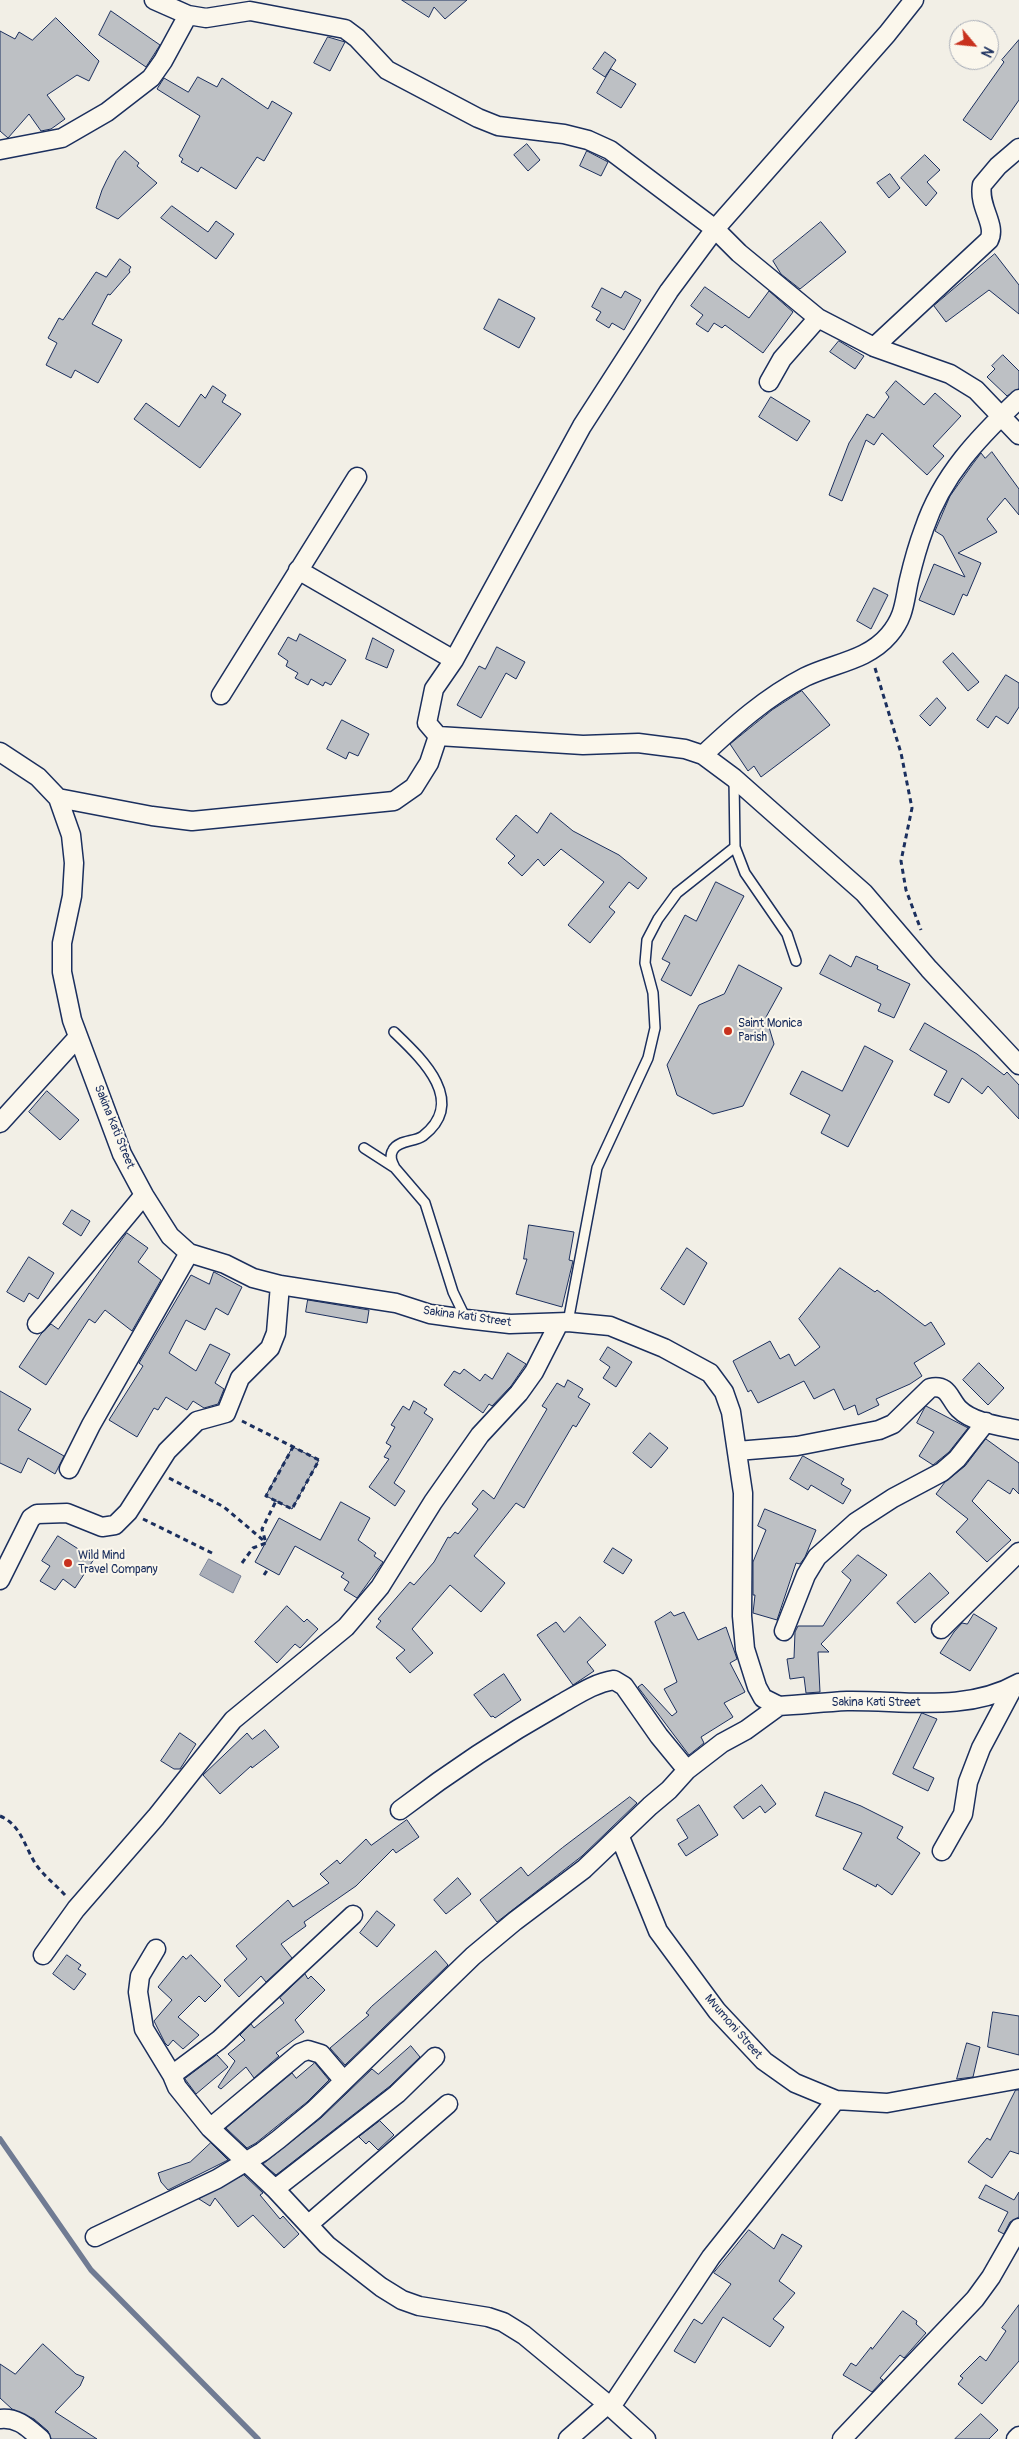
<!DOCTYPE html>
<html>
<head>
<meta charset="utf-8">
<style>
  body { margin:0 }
  #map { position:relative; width:1019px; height:2439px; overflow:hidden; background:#f2efe6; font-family:Pangolin,sans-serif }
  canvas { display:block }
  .north { position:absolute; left:949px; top:20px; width:50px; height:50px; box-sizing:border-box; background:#fbf7ec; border:1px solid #a1a7b3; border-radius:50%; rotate:118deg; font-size:14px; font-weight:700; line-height:20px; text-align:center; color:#1b2f5e }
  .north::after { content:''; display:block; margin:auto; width:18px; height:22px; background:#c8321e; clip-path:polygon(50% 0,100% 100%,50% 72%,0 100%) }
</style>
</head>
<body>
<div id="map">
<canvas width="1019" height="2439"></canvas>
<div class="north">N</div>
</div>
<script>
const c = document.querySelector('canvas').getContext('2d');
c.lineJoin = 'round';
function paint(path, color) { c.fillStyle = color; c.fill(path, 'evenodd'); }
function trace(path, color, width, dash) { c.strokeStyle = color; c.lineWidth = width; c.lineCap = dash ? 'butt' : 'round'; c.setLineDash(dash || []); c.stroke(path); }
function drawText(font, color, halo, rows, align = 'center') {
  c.font = font + ' Pangolin,sans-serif'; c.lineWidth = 4; c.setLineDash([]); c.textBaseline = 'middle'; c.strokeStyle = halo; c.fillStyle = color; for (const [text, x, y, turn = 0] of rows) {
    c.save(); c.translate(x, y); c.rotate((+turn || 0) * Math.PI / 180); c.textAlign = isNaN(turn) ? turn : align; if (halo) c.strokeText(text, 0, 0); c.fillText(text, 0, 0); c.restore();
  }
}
const water = new Path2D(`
  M209 1559 241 1576 233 1593 200 1575Z`);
const stream = new Path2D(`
  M0 2139 91 2270 258 2439`);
const building = new Path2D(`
  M402 0H467L445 19 434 7 429 17Z
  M111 11 160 45 146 67 99 35Z
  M56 18 99 61 89 81 77 75 47 95 65 119 51 129 41 131 29 114 8 138 0 131V31L15 39 19 32 32 40Z
  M328 37 345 42 330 71 314 63Z
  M1019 40V100L991 140 963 120 1004 62 1002 60Z
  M605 52 616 60 605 77 593 69Z
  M611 69 636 84 621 108 597 93Z
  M198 77 217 87 222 78 268 109 272 101 292 113 264 161 257 157 236 189 201 167 198 172 181 162 183 159 179 156 200 116 157 89 164 78 188 92Z
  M527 144 540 160 528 171 514 155Z
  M125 151 139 163 137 166 157 183 118 219 96 208 102 190 116 161Z
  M587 151 608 162 601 176 580 166Z
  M925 155 940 170 927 182 937 193 926 206 901 178Z
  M890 174 900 188 889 198 877 183Z
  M172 206 208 232 216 221 234 234 216 259 161 218Z
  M821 222 846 252 800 289 781 274 773 261Z
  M995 254 1019 285V314L989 290 946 322 934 306Z
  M120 259 131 267 129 270 130 272 110 295 108 294 92 324 122 340 98 383 75 370 71 378 46 365 57 343 48 338 59 318 63 320 96 272 106 277Z
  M705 287 749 318 769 291 793 312 763 353 725 325 722 328 714 323 708 332 696 324 703 315 691 306Z
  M602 288 621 298 625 291 641 300 624 330 612 323 609 328 596 320 601 312 592 307Z
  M499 299 535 318 519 348 484 329Z
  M839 341 864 356 855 369 830 352Z
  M1003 355 1019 371V389L1007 396 987 377 995 369 992 366Z
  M896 381 924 405 935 393 961 416 933 446 944 456 927 475 882 433 874 445 866 440 842 501 829 495 849 443 867 414 874 418 889 397 886 393Z
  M213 386 226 395 222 402 241 414 200 468 134 419 146 403 179 427 201 394 205 398Z
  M771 397 810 421 797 441 759 417Z
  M992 452 1019 489V515L1005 498 987 519 997 532 958 553 981 563 967 596 963 594 954 615 919 600 934 564 965 577 943 536 935 531 950 496 972 465 981 453 985 458Z
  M874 588 888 595 871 629 857 621Z
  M300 634 346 660 331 685 325 682 323 686 311 679 308 685 295 678 298 673 286 666 288 661 278 654 288 637 296 641Z
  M373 638 394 650 387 668 366 659Z
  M497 647 525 662 516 679 506 673 481 718 457 705 479 666 485 669Z
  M953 653 979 682 968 691 943 662Z
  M1006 675 1019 683V707L1008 724 996 716 988 728 977 720Z
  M802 691 830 725 761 777 754 766 748 771 730 744 772 710Z
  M937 698 946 708 930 726 920 716Z
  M342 720 369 734 358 756 349 752 346 759 327 749Z
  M551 813 573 831 619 855 647 878 638 889 629 882 609 907 615 912 590 943 568 925 604 882 561 849 544 866 538 859 522 876 508 863 515 856 496 839 516 815 537 833Z
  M716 882 744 896 691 996 661 980 670 963 662 959 685 915 696 921Z
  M830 955 851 967 856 956 878 966 877 969 910 984 894 1018 878 1011 881 1004 820 974Z
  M739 965 782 988 766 1017 774 1044 743 1106 713 1114 677 1095 667 1065 699 1005 724 994Z
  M925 1023 977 1054 1004 1075 1007 1072 1019 1085V1119L988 1086 982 1094 962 1078 949 1103 934 1095 947 1071 910 1050Z
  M865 1046 893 1061 848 1147 821 1133 830 1115 790 1094 802 1071 842 1091Z
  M47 1091 79 1120 60 1140 29 1112Z
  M72 1210 90 1221 81 1236 63 1224Z
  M529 1225 574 1232 569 1260 573 1261 562 1307 516 1294 527 1259H524Z
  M127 1233 148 1248 138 1262 161 1280 132 1331 105 1310 95 1323 89 1319 46 1385 19 1367 41 1334 51 1324 58 1329Z
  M687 1248 707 1263 684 1305 661 1289Z
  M29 1257 54 1273 38 1299 29 1293 24 1302 7 1292Z
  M840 1268 875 1292 877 1290 925 1326 931 1322 945 1344 914 1363 922 1376 910 1384 876 1399 879 1405 858 1415 855 1405 844 1410 834 1389 814 1399 804 1381 758 1403 751 1390 748 1392 733 1361 770 1341 780 1359 789 1354 795 1366 820 1347 799 1319Z
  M214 1272 242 1287 228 1315 216 1308 205 1330 186 1320 169 1353 196 1371 210 1344 230 1354 215 1383 224 1389 218 1404 204 1408 193 1401 187 1410 166 1397 158 1410 154 1408 137 1437 109 1420 143 1366 139 1363 191 1275 209 1284Z
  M308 1300 369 1310 367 1323 306 1312Z
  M608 1347 632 1362 616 1387 603 1378 610 1367 600 1360Z
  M508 1353 526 1364 511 1386 492 1406 489 1404 483 1413 444 1385 454 1371 460 1374 464 1369 480 1381 485 1374 492 1379Z
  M979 1363 1004 1388 988 1405 963 1380Z
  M568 1380 583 1389 578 1397 590 1404 576 1427 573 1425 524 1508 516 1503 474 1556 505 1583 481 1612 450 1585 412 1629 433 1653 410 1673 396 1658 405 1650 376 1627 381 1621 378 1619 410 1582 414 1585 434 1562 448 1537 450 1538 455 1532 458 1534 478 1509 472 1504 483 1490 494 1499 547 1409 542 1406 557 1383 564 1387Z
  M0 1391 31 1409 18 1430 64 1456 55 1474 28 1458 21 1473 0 1463Z
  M414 1401 427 1409 424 1413 433 1419 394 1483 405 1491 395 1506 369 1487 389 1459 384 1457 391 1446 386 1443 395 1427 391 1425 403 1406 409 1410Z
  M926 1406 968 1428 949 1452 933 1465 919 1456 934 1432 917 1423Z
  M650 1433 668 1448 651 1468 633 1453Z
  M986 1439 1019 1463V1494L1013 1488 1010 1494 988 1480 972 1501 1011 1540 987 1562 956 1532 968 1519 936 1494 945 1482 965 1466Z
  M293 1447 319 1460 292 1509 266 1496Z
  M803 1456 844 1479 841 1484 851 1490 843 1504 811 1485 808 1490 790 1479Z
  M341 1502 370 1518 358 1540 376 1553 374 1556 383 1562 357 1598 344 1590 349 1582 341 1577 344 1573 295 1546 279 1575 255 1562 279 1518 320 1540Z
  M765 1509 816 1530 805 1557 800 1564 796 1563 777 1620 753 1613 755 1595H753V1562L766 1530 758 1526Z
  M58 1536 94 1559 75 1588 63 1579 55 1590 40 1581 50 1566 42 1561Z
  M613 1548 632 1560 623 1574 604 1562Z
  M858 1555 887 1575 821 1644 829 1652H818L820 1692 806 1693 804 1677 790 1679 787 1659 794 1658 795 1632 798 1626H823L851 1580 842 1572Z
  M930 1573 949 1593 915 1623 897 1603Z
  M287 1606 304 1622 307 1619 318 1629 300 1648 295 1644 277 1663 255 1642Z
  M671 1612 674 1616 684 1612 698 1640 726 1627 737 1659 730 1663 745 1692 724 1703 733 1717 701 1737 704 1743 689 1755 638 1687 642 1684 672 1716 677 1712 664 1689 677 1682 655 1622Z
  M974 1614 997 1628 970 1671 940 1653 954 1632 962 1623 967 1624Z
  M580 1617 606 1645 587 1662 594 1671 573 1685 537 1635 556 1622 564 1632Z
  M504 1674 521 1700 495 1718 493 1716 491 1717 474 1695Z
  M922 1713 937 1719 913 1768 934 1778 928 1791 893 1774Z
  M265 1730 279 1747 252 1768 251 1766 220 1794 203 1775 247 1733 252 1739Z
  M180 1733 196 1744 180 1769H174L161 1761Z
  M762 1785 776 1804 765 1813 760 1806 743 1819 734 1807Z
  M825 1792 861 1806 903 1827 897 1838 920 1853 892 1895 877 1884 876 1887 843 1869 862 1833 816 1816Z
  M630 1797 637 1803 582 1856 497 1922 480 1900 521 1867 528 1876 562 1848Z
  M699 1805 718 1835 686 1856 678 1844 688 1838 677 1820Z
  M407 1820 419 1837 396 1853 393 1849 356 1886 304 1922 306 1926 281 1944 292 1958 266 1982 261 1976 239 1997 224 1980 247 1959 236 1946 288 1900 293 1907 329 1883 320 1874 337 1860 340 1864 366 1839 371 1845Z
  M458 1878 471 1894 446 1914 434 1900Z
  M377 1911 395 1925 377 1947 360 1933Z
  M436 1951 448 1965 345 2065 330 2048 369 2015 366 2013 371 2007Z
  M67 1955 81 1965 78 1969 86 1974 74 1990 53 1974Z
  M191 1955 221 1986 205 2002 199 1996 178 2017 199 2035 183 2049 173 2040 168 2046 165 2043 154 2021 172 2000 158 1987 183 1956 186 1959Z
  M305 1974 308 1979 311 1976 325 1990 295 2020 304 2032 276 2053 279 2056 254 2078 246 2067 221 2089 218 2087 235 2061 228 2054 245 2040 240 2035 251 2024 254 2028 284 2003 280 1998Z
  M993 2012 1019 2016V2055L988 2047Z
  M967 2043 980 2047 973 2077 957 2079Z
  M411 2046 420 2057 390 2086 276 2175 263 2164 321 2118 372 2069 378 2074Z
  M217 2055 228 2067 196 2094 185 2079Z
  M315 2063 329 2080 307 2102 256 2143 247 2148 226 2128 292 2073 296 2078Z
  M1016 2090H1019V2154L1010 2151 992 2178 968 2162 987 2138 990 2140Z
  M380 2121 394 2135 378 2150 369 2141 366 2144 359 2137Z
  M211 2143 228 2160 168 2190 161 2182 158 2173 190 2162Z
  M244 2175 263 2193 260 2195 280 2219 283 2216 299 2234 284 2248 253 2215 238 2227 215 2198 210 2206 199 2199Z
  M986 2185 1014 2200 1019 2192V2217L1010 2222 1004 2234 998 2231 1008 2212 979 2198Z
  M749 2230 774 2249 782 2234 802 2246 779 2281 795 2293 773 2319 784 2327 770 2347 723 2317 695 2363 674 2351 694 2319 702 2324 731 2284 714 2273Z
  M1019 2305V2361L982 2404 958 2384 963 2378 960 2376 980 2356 986 2361 1006 2331 1002 2328Z
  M903 2311 917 2321 916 2324 926 2333 904 2358 900 2355 880 2378 883 2380 872 2392 843 2375 851 2363 856 2366 871 2347 872 2349Z
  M43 2344 76 2374 84 2377 80 2386 55 2412 97 2439H51L48 2431 34 2419 12 2409 0 2398V2364L15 2374Z
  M981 2414 998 2430 989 2439H955Z`);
const path = new Path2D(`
  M875 668 901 753 912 808 901 861 906 890 921 930
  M242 1421 319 1460 292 1509 276 1501 262 1529 266 1543
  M169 1478 224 1507 263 1540
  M276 1501 266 1496 293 1447
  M143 1519 212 1553
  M242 1563 253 1548 266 1543
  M264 1575 268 1569
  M0 1816C22 1825 25 1849 37 1866 46 1878 56 1885 65 1895`);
const lane = new Path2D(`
  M734 778 735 847 745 873 787 934 796 961
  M394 1032C421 1058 468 1101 423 1136 415 1142 398 1140 393 1150 389 1156 392 1162 395 1168
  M364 1148 395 1168 425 1203 453 1292 466 1319
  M568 1322 597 1168 648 1058 655 1028 653 993 645 963 647 940 658 919 677 893 735 847`);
const street = new Path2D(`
  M154 0 188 15 206 18 250 11 345 29 357 38 387 70 478 118 498 126 564 134 588 140 610 150 715 229 739 253 818 318 874 347 950 374 976 390 1019 435
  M914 0 887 34 715 229 669 291 582 426 454 660 434 689 427 723 438 736 583 745 638 743 685 749 703 755 734 778 864 893 929 969 1019 1065
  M0 150 62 138 107 112 151 78 163 61 188 15
  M874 347 989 240C997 225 978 207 982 185L998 166 1019 148
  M769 382 782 359 818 318
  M298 570 454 660
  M221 695 357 477
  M0 752 38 777 58 798 71 835 74 863 72 896 62 943V972L72 1020 122 1154 144 1195 170 1236 189 1253 225 1264 253 1278 280 1285 396 1303 430 1314 466 1319 510 1324 568 1322 610 1326 664 1348 710 1373 724 1392 731 1412 743 1493 742 1616 745 1649 757 1687 763 1698 779 1706C801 1705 824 1702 847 1701 904 1700 966 1713 1019 1683
  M703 755C734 726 766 697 805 677 833 663 867 661 889 635 905 616 904 602 909 580 913 563 918 545 924 529 942 475 979 437 1019 399
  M58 798 152 816 192 821 394 801 414 787 429 763 438 736
  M0 1123 78 1037
  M37 1324 144 1195
  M737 1451 797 1446 879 1430 893 1424 930 1388C949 1384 949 1399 959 1409 973 1423 1001 1426 1019 1430
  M69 1469 91 1425 189 1253
  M0 1580 31 1518 37 1514 67 1513 102 1527 115 1525 128 1512 167 1451 197 1421 226 1413 240 1378 270 1348 276 1333 280 1285
  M941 1629 1019 1552
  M784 1631 806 1575 817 1557 856 1522 893 1498 942 1472 957 1459 986 1422
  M400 1810C451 1771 504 1736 559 1705 577 1695 594 1683 614 1680L624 1686 659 1736 687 1770
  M620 1837 658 1931 717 2011 764 2061 795 2083 836 2100 887 2103 1019 2079
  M942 1851 963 1814 968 1782 981 1748 1014 1686
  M156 1949 140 1976 138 1992 144 2029 172 2075 177 2087 210 2128 275 2189 327 2245 381 2287 402 2300 419 2306 488 2317 503 2322 524 2335 611 2407 646 2439
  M43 1955 76 1909 156 1817 233 1720 346 1627 380 1587 433 1502 480 1435 519 1393 534 1372 559 1323
  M172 2075 219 2040 353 1915
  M210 2128 300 2053 308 2050 321 2054 344 2081
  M275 2189 397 2094 435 2057
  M309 2224 448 2104
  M95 2237 217 2179 262 2152 279 2139 314 2110 473 1956 515 1921 584 1869 650 1806 669 1790 687 1770 722 1743 746 1730 779 1706
  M611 2407 711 2257 836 2100
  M0 2419C18 2417 28 2428 41 2439
  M568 2439 608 2404
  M842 2439 975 2299 991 2277 1019 2228
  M1016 2439 1019 2436`);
const markers = [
  [728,1031,5,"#c8321e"],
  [68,1563,5,"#c8321e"]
];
const poiNames = [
  ["Saint Monica",738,1024],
  ["Parish",738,1038],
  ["Wild Mind",78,1556],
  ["Travel Company",78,1570]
];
const streetNames = [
  ["Sakina Kati Street",114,1127,68],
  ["Sakina Kati Street",467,1317,8],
  ["Sakina Kati Street",876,1703],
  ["Mvumoni Street",733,2027,49]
];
paint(water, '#a9adb7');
trace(water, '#707b93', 1);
trace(stream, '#707b93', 5.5);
paint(building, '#bdc0c4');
trace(building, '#1b2f5e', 1);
trace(lane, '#1b2f5e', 12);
trace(street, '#1b2f5e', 21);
trace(path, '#1b2f5e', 3, [5, 4]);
trace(lane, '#fbf7ec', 9);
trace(street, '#fbf7ec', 18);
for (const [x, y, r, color] of markers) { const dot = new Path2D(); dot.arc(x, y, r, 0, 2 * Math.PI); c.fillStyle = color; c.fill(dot); trace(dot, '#fbf7ec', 2); }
drawText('12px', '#1b2f5e', '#fbf7ec', poiNames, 'left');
drawText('12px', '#1b2f5e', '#fbf7ec', streetNames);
</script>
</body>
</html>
